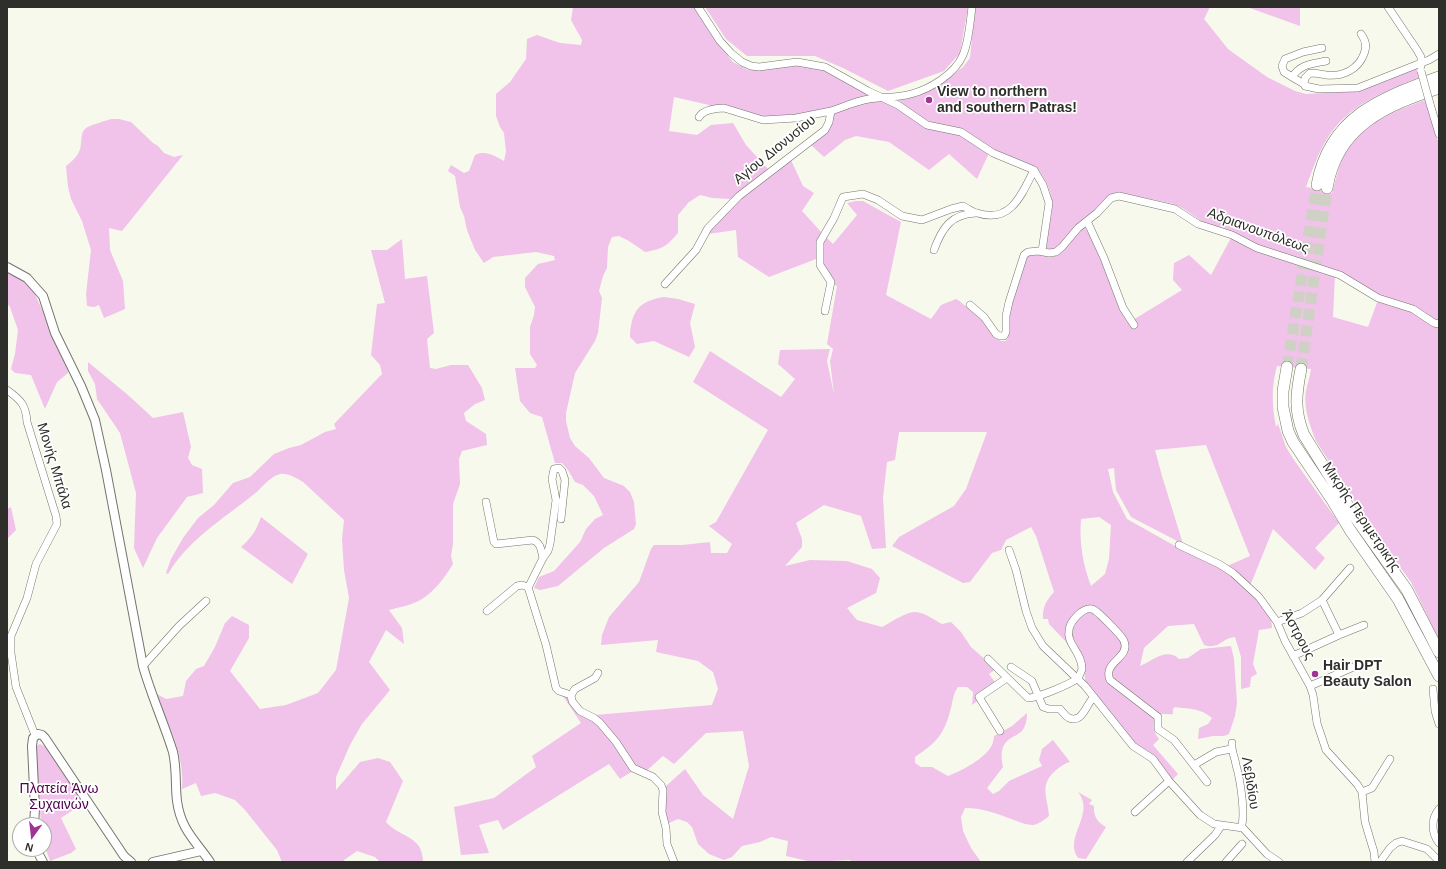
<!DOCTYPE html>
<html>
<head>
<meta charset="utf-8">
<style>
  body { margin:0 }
  #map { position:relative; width:1446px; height:869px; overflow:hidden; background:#f7f9ec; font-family:Helvetica,sans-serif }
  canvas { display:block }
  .frame { position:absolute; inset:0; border:8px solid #2e2f2a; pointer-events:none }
  .north { position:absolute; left:12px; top:817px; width:40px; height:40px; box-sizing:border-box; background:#fff; border:1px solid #abacaa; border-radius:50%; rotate:195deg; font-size:11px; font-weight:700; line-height:16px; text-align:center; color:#2e2f2a }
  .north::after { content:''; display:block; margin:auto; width:14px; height:18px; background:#9f3496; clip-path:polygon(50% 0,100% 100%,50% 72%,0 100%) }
</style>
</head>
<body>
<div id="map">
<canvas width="1446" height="869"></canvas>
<div class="frame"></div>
<div class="north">N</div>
</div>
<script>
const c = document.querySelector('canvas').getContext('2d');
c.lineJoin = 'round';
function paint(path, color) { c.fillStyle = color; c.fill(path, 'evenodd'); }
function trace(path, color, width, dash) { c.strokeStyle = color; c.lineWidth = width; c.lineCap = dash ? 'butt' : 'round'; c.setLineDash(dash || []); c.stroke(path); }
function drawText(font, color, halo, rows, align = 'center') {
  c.font = font + ' Helvetica,sans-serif'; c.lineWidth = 3.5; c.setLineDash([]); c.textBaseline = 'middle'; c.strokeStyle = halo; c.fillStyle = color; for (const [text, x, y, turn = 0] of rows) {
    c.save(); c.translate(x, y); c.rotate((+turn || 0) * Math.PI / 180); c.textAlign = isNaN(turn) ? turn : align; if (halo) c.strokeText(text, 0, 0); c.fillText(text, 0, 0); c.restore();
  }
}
const green = new Path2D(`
  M573 7H695L719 46 733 62 748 70H766L796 64 819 67 873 95 830 109 803 115 763 118 711 108 709 105 674 97 669 131 697 135 711 125 733 123 746 145 768 169 731 199 712 198 700 195 689 202 678 215V233C667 246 663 249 645 252L629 241 619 236 612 237 608 247 607 268 603 276 599 291 602 298 598 333 595 341 575 373 566 413V421L570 438 575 446 589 458 604 478 624 486 630 492 634 502 636 524 634 529 604 548 558 586 540 590 534 588 539 577 554 571 580 542 586 529 595 519 603 515 594 496 583 485 575 482 568 470 562 463H555L542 417 530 413 520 401 515 368H535L537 365 530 354V327L534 315 535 307 525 287V278L538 264 555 260 554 256 536 252 493 257 484 263 475 250 467 230 464 216 460 207 455 176 448 171 451 165 464 173 469 171 475 155C486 150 494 156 504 161L506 152 504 133 500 127 496 116V94L510 82 526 59 527 39 537 35 560 43 581 45 582 40 571 20Z
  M705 7H968L960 53 944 71 888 91 843 68 815 56H747L726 39Z
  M975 7H1210L1204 19 1228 49 1267 77 1295 91 1306 94 1357 91 1417 67 1420 77C1386 91 1347 105 1327 139 1318 153 1312 171 1306 187L1332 193C1335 183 1337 173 1340 163 1355 127 1391 112 1425 100L1439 144V321L1385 299 1340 272 1258 245 1230 231 1203 222 1184 209 1174 204 1118 192 1109 195 1058 248 1050 251 1046 247C1046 234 1051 222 1052 210 1054 195 1046 180 1038 169L922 118 898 100 922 94 945 81 963 67 970 58Z
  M1247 7H1300V26Z
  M884 101 910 115 956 133 989 153 977 179 949 154 929 170 889 142 856 136 845 140 824 157 810 144 836 112 865 102Z
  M111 119H119L131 122 153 143 158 146 164 153 174 157 183 155 122 231 109 228 110 250 123 281 125 309 104 318 99 305 94 307 87 306 86 294 91 250 82 221 71 199 68 187 66 166C71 162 76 158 79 152 83 144 79 133 86 128 93 124 103 122 111 119Z
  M790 158 803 186 814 193 802 211 823 234C817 242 816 248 816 259L769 277 738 257 736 230 708 234 726 210Z
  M856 201H863L901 222 886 295 931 319 941 305 956 299 958 300 983 320 997 338 1001 341H1006L1008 338V320L1014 293 1021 277 1025 258 1028 255C1032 254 1036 253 1040 254 1045 254 1047 258 1052 257 1063 254 1074 234 1084 227 1106 252 1108 294 1128 323L1182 290 1173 280 1174 263 1189 255 1211 275 1232 236 1335 275 1333 317 1368 327 1378 300 1412 311 1439 327V640L1411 582 1369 525 1316 441C1310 426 1303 407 1306 391 1307 384 1310 377 1311 369L1277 366C1271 387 1272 406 1276 427L1278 424 1286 447 1294 460 1339 523 1315 548 1325 558 1315 570 1273 529 1250 586 1227 566 1250 556 1206 445 1155 450 1162 476 1183 544 1131 517 1116 490 1114 468 1108 469 1113 492 1127 519 1175 546 1186 549 1221 566 1259 599 1271 617 1272 628 1259 630 1253 664 1257 674 1251 677 1250 687 1241 689V657L1235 637C1221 638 1220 650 1204 645L1194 624 1168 626 1144 648 1140 666C1152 661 1167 647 1179 659L1188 658 1201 649 1231 646 1234 659 1237 703 1235 716 1229 734 1224 736H1213L1198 739 1199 728 1208 724 1212 718C1200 708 1190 709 1175 707L1173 709V714C1167 715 1164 713 1159 715L1106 673 1157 718C1151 726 1154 732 1159 739L1153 745 1178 774 1171 781 1139 748 1090 688 1085 680 1084 664 1076 644 1071 647 1049 624 1048 619H1043C1042 608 1047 599 1054 592L1036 536 1031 527 1006 540 1001 550 992 553 970 582 963 583 892 546 899 537 954 506 966 489 987 432H899L895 460 887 462 883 498 886 548 872 549 861 516 824 505 796 523 802 539V547L785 566 810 560 847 561 872 569 880 578 876 593 847 608 857 620 882 627C890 623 907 611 916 612 926 613 934 620 942 624L951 622 961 632 971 647 996 669 989 674 998 686 972 705 973 692 967 687H958C953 694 953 700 951 708 944 735 937 742 915 757V763L921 767H932L948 776C961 771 985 759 992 745 993 742 994 739 994 736L1012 726 1027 713C1027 719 1026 726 1022 731 1019 734 1014 736 1011 738 1000 745 1001 755 1003 767L987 788 993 794 999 791 1009 781 1042 766 1039 760 1042 749 1053 740 1070 762C1063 764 1060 767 1054 772 1039 786 1048 798 1049 816 1044 820 1039 824 1033 825 1026 825 1020 822 1014 820 997 814 984 808 965 808L961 817 963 831 971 848 981 862H852L850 860 812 862 786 856 788 841 771 837 760 842 742 846 732 857 724 860 709 854 698 844 692 827 687 822 678 819 669 823H668L665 807 666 786 685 769 703 795 733 819 749 766 743 731 706 733 674 764 663 756 645 772 636 767 615 735 595 715 712 705 718 689 713 672 698 661 656 652 658 640 601 645 602 635 609 617 639 582 651 549 654 545H682L710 542 711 553H727L732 544 709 526 716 522 768 430 693 382 710 351 781 397 795 379 778 364 780 350 830 349 827 361 834 394 830 361 833 349 827 344 837 286C822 276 817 252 826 237L833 244 857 215 847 203ZM1099 517 1111 525 1109 559 1105 574 1091 586C1083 565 1079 542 1081 519Z
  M402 239 405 279 427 276 434 333 427 339 430 368 436 369 451 365H468L482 388 485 400 475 404 464 413 466 421 486 434 487 445 462 451 459 459 460 484 453 504V544L451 556 453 564C445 577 435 591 422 599 413 605 400 607 389 610L402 628 404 644 386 630 369 662 390 690 362 724 350 745 336 777V790L360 762 378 758 390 762 403 781 386 822C400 838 423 835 423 862H380L375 857 357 851 344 860 345 862H282L277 850 245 810 235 800 215 793 201 796 196 783 182 789C185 755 168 723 155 693L166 699 183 696 186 681 196 669 204 666 215 647 225 623 232 616 249 625V638L230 671 260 709 286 705 318 693 336 670 349 598 344 570 342 539 344 520 303 482C296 478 288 473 280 474 270 476 261 489 253 495 224 518 187 541 168 574L166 573 171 559 183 538 198 518 214 505 233 483 250 477 274 454 289 448 301 445 325 432 336 429 334 424 382 374 380 365 371 355 377 304 385 303 371 250H387Z
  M7 270 21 279 33 290 67 364 68 373 57 382 45 409 31 375 15 373 11 369 15 354 18 330 10 307 7 303Z
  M664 297 678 299 695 304 690 323 695 347 689 357 654 341 637 344 630 337C631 311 639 301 664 297Z
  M88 362 128 395 153 418 183 412 191 447 188 458 192 465 202 469 203 493 187 497 157 538 143 568 134 548 136 493 120 433 97 399 95 384 88 371Z
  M11 507 16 530 7 539V509Z
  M261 517 308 554 292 584 241 547C252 537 256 531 261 517Z
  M561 693 566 696 576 710 598 723 633 771 620 779 609 764 503 830 498 820 479 825 489 853 461 855 454 807 494 798 536 767 532 756 581 723Z
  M40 744 46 747 85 802 61 818 76 849 71 853 50 861 44 844V825H41L36 746Z
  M1078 792 1092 800 1089 804 1094 806C1093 816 1098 823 1106 827L1086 859 1078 858C1063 837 1096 814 1078 792Z`);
const primaryTunnel = new Path2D(`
  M1287 367 1317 185
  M1301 369 1327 188`);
const minor = new Path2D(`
  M698 7 720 41 731 53 742 62 751 66 759 67 797 62 825 67 868 91 898 105 927 125 961 132 993 153 1034 170 1043 185 1049 203 1042 251
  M1361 34C1366 41 1367 46 1364 54 1358 70 1342 77 1326 75 1320 74 1316 73 1310 73L1305 78 1304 84 1305 86 1319 89 1358 88 1421 63V57L1417 50 1388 7
  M1421 66V63L1429 60 1439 54
  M1292 77 1284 72 1282 66 1285 59 1303 52 1322 48
  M1304 84 1292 77C1301 64 1311 64 1326 61
  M1430 104 1439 134
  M699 117C703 110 716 108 724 108L763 120 796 118 831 111
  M1087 221 1104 258 1123 308 1134 325
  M934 250C942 228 951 214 976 213
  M665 284 696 250 708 228 739 196 825 130 829 122 831 111C843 107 856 101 869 99 883 97 897 98 911 94 930 89 955 74 963 55 969 41 970 22 972 7
  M970 305 984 317 996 334 1000 336H1004L1006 332V316L1009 302 1024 255 1028 252 1038 251 1049 253 1056 252 1062 247 1078 228 1097 213 1111 198 1119 196 1175 209 1198 224 1232 235 1257 248 1340 275 1378 298 1413 309 1434 323 1439 324
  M825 311 831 282 820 265V242L834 218 843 197 863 194 878 200 902 216 922 220 951 209 963 206C967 208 972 212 977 213 1011 224 1022 194 1034 170
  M7 390C21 400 26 405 27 422L56 516 57 524 36 564 27 598 11 636V653L16 687 35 735
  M486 502 494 542 496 544 533 540C541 543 541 550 543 558
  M1179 545 1219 564 1233 573 1259 597 1277 622 1285 641 1310 686 1313 695 1317 723 1326 750 1357 784 1362 792 1365 822 1374 852 1375 862
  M1009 550 1016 570 1026 611 1032 628 1043 646 1085 686 1133 746 1153 759 1169 781 1200 815 1214 824 1243 828 1267 854 1279 862
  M528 588 543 558 548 551 550 544 556 500 552 479 554 469 559 468 562 471 565 480 561 519
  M1322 600 1339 635
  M487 611 517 586 522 585 528 587 546 645 556 688 559 691 571 695
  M1277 622 1302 613 1322 600 1350 568
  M1293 656 1339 635 1364 625
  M988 659 1028 698C1037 698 1071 684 1078 678 1080 675 1081 672 1082 669 1082 652 1066 644 1069 630 1070 621 1083 607 1092 609 1097 610 1122 636 1124 641 1131 658 1102 662 1110 680L1158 717V729L1174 740 1207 782
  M143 666 179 626 206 601
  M1011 667 1032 681 1043 707 1049 709H1060C1063 712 1065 716 1069 718 1083 724 1087 702 1094 697
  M598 673 595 678 575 689 571 695 572 701 580 711 594 718 600 723 616 742 633 768 653 777 661 785 663 790 662 812 666 828 667 844 674 862
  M1310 686 1358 665
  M1433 689 1435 711 1439 724
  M1000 731 979 697 1007 678
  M1232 743C1231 751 1235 757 1236 765 1240 778 1246 815 1241 828
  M1194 765 1216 752 1231 749
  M1362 792 1372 788 1390 759
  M1439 809C1431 819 1431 832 1439 843
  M1135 812 1169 781
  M1187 862 1215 835 1221 826
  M1226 862 1242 844
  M1380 862 1390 848 1396 843 1402 841 1427 849 1439 861`);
const tertiary = new Path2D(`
  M7 267 27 278 43 296 55 333 81 386 95 420 106 470 143 666C151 695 164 723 173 752 177 769 175 785 177 801 181 830 195 840 210 862
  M34 825 35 809 32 746 33 738 38 734 42 735 45 738 124 856 131 862
  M36 849 43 862
  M153 862 201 851`);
const primary = new Path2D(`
  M1317 185C1329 117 1380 98 1439 77
  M1327 188C1337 126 1385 106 1439 88
  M1287 367 1283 391V407L1288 431 1293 442 1332 500 1350 530 1398 599 1439 676
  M1301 369C1296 394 1294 411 1304 435L1355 517 1407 590 1439 652`);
const minorBridge = new Path2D(`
  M1421 71 1430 104`);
const markers = [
  [929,100,4,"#9f3496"],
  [1315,674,4,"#9f3496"]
];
const poiNames = [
  ["View to northern",937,92],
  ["and southern Patras!",937,108],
  ["Hair DPT",1323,666],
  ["Beauty Salon",1323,682]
];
const streetNames = [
  ["Αγίου Διονυσίου",775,150,-39],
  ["Αδριανουπόλεως",1258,231,20],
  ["Μονής Μπάλα",54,466,73],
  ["Μικρής Περιμετρικής",1361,517,56],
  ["Άστρους",1298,635,62],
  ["Λεβιδίου",1250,783,81]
];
const parkNames = [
  ["Πλατεία Άνω",59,789],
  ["Συχαινών",59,805]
];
paint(green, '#f1c2ea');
trace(primaryTunnel, '#cfd1c5', 11, [11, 5.5]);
trace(minor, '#73766a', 8);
trace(tertiary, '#73766a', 10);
trace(primary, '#73766a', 12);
trace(minor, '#fff', 7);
trace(tertiary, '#fff', 8);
trace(primary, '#fff', 11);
trace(minorBridge, '#73766a', 8, []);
trace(minorBridge, '#fff', 7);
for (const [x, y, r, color] of markers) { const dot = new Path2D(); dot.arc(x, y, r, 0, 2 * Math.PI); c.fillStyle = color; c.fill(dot); trace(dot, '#fff', 1.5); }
drawText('bold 14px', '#2e2f2a', '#fff', poiNames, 'left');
drawText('14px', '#2e2f2a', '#fff', streetNames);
drawText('14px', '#51004d', '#fff', parkNames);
</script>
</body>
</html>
